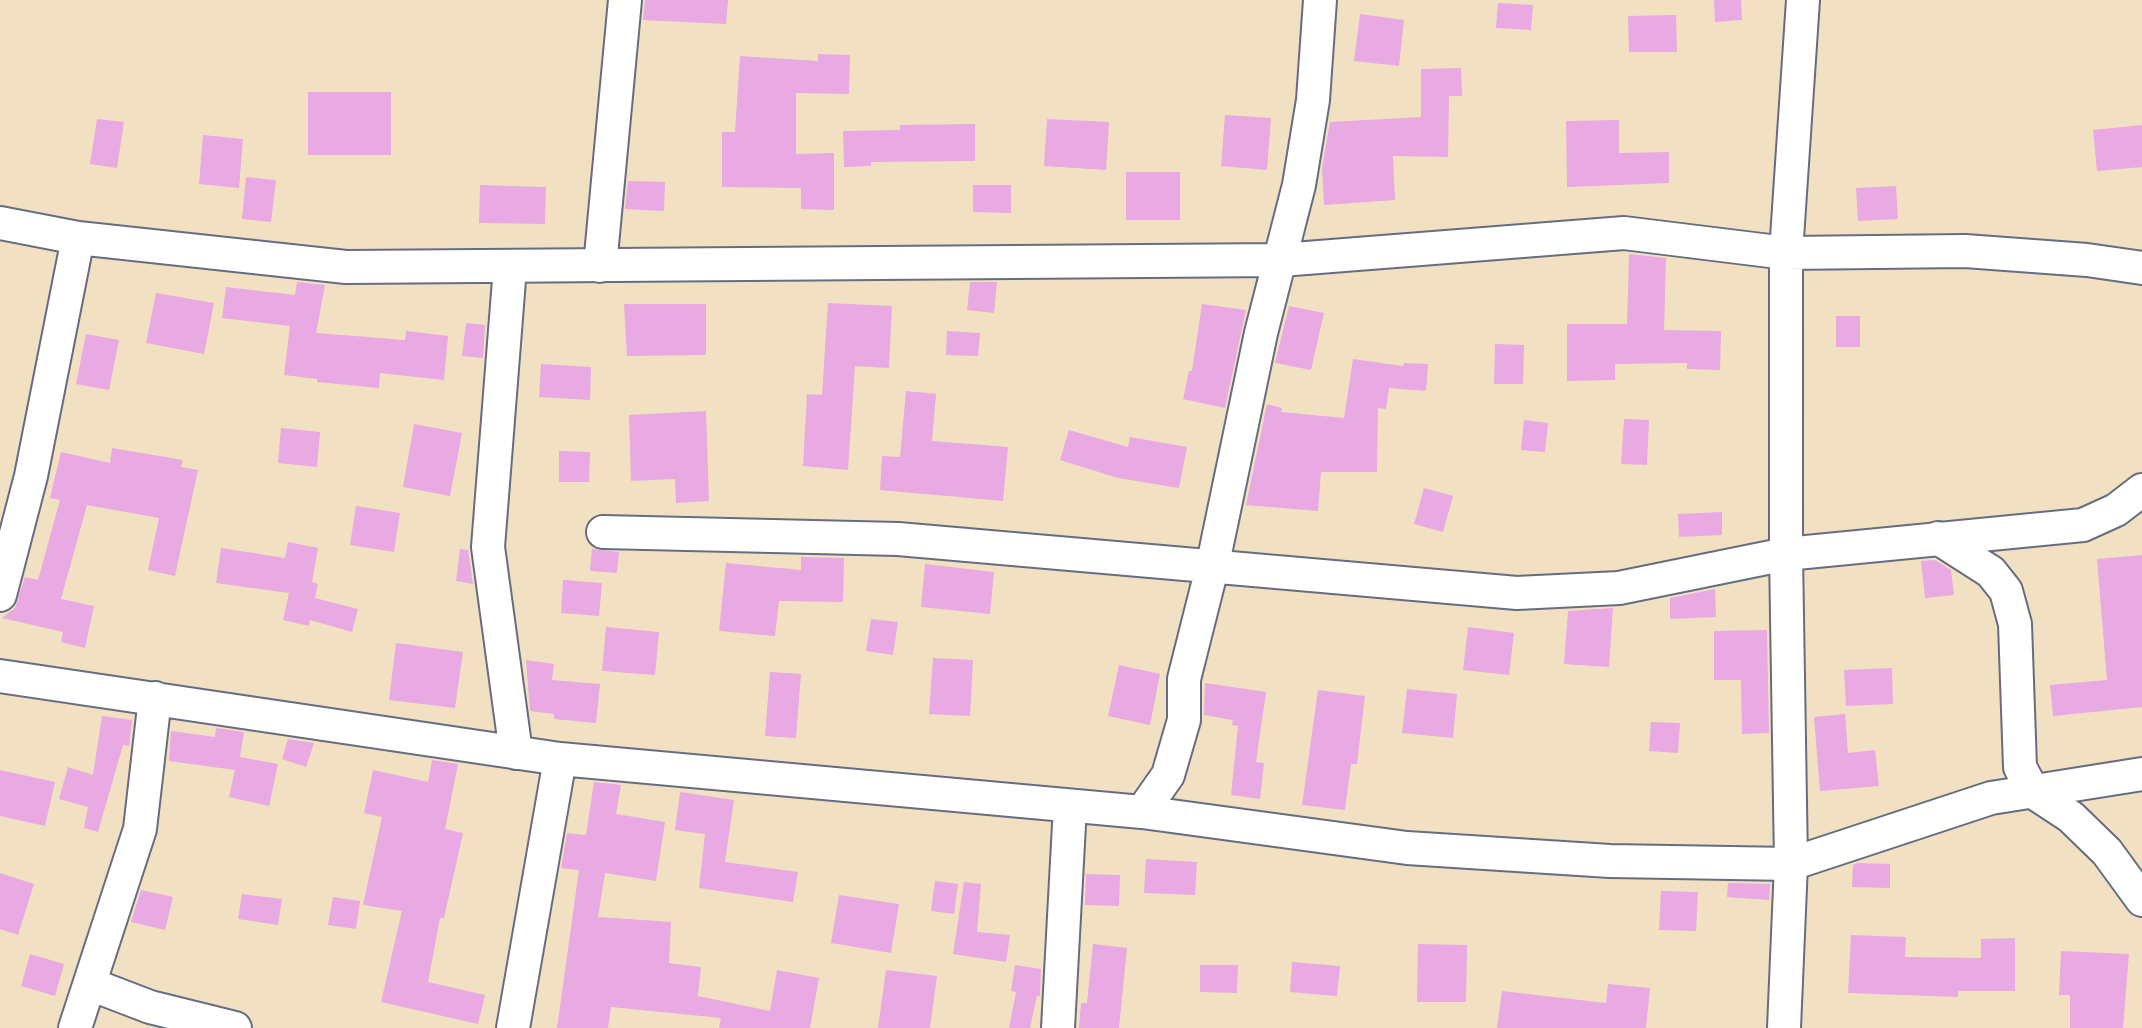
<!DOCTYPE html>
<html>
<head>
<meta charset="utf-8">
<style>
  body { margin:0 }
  canvas { display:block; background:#f1e1c2 }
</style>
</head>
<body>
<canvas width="2142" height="1028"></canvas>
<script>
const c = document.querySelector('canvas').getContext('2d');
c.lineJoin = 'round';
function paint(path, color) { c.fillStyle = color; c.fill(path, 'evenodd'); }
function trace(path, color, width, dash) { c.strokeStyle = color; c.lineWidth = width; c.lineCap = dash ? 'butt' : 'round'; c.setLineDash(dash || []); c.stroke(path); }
const building = new Path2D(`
  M645 0H728L726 24 643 20Z
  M1714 0H1741L1742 20 1715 22Z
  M1498 3 1533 5 1531 30 1496 28Z
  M1360 14 1404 20 1399 66 1354 61Z
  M1676 15 1677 52H1629L1628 16Z
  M818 54 850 55 849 94 796 93V154L834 153V210L801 209V188L722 187V132H735L740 56 818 61Z
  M1461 68 1462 96H1449L1448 157 1393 156 1395 200 1324 205 1322 168 1330 122 1421 117V69Z
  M308 92H391V155H308Z
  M1225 115 1271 118 1267 170 1221 166Z
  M97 119 124 122 117 168 90 164Z
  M1047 119 1109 122 1106 170 1044 166Z
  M1619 120V153L1669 152V183L1567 187 1566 121Z
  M975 124V161L871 162V166L844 167 843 131 900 130V125Z
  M2142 125V167L2097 171 2093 130Z
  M203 135 243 139 239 188 199 184Z
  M1126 172H1180V220H1126Z
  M246 177 276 180 271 222 242 219Z
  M628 181 665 182 664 211 625 209Z
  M480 185 546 187 545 224 479 223Z
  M973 185H1011V213L973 212Z
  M1896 186 1898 219 1858 221 1856 188Z
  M1629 254 1666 258 1664 330 1721 331 1720 370 1687 369V363L1615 364V380L1567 381V324H1627Z
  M297 282 325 285 316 333 405 340 406 331 448 336 444 380 380 373 379 388 317 382V379L284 375 290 326 222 318 226 287 295 295Z
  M970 282H997L994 313 967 310Z
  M156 293 214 303 204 354 146 343Z
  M828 303 892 306 889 368 855 366 848 470 803 466 807 394 822 395Z
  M624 304H706V355L627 356Z
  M1202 304 1246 310 1225 408 1183 399 1189 371H1192Z
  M1289 306 1324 313 1311 370 1275 363Z
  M1836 316H1860V347H1836Z
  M466 323 485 325 483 358 462 356Z
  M947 331 980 333 978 356 946 355Z
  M86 334 119 340 109 390 76 384Z
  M1495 344 1524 345 1523 384H1494Z
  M1353 359 1403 366 1404 363 1428 364 1426 391 1389 388 1386 409 1378 408 1377 472H1321L1318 511 1246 505 1267 404 1282 408 1281 412 1344 418Z
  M541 364 591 367 590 400 539 397Z
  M906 391 936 394 932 441 1008 447 1003 501 880 490 882 456 900 457Z
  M706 411 709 501 676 503 675 479 631 481 629 415Z
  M1624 419 1649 420 1647 465 1621 464Z
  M1524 420 1548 423 1545 452 1521 450Z
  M414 424 462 433 450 496 403 487Z
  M281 428 320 432 317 467 278 463Z
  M1069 430 1128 447 1130 437 1187 447 1179 488 1118 478 1060 460Z
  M112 448 183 460 181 467 198 470 175 576 148 570 159 518 87 505 61 599 94 606 85 648 61 642 63 632 2 618 15 608 25 577 38 580 60 500 50 498 61 452 110 463Z
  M559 451 590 452 589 482H559Z
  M1424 488 1453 496 1443 532 1414 524Z
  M356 506 400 513 394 552 350 545Z
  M1722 512V535L1679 537 1678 514Z
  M288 542 318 548 312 582 318 584 315 598 358 609 352 632 310 620 309 626 283 620 289 593 216 583 221 548 285 558Z
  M460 549 468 550 473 584 456 581Z
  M592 549 619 552 617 573 590 571Z
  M2142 555V707L2053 716 2050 685 2107 680 2097 559Z
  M801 557 844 558 843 602 779 601 775 636 719 631 726 563 801 570Z
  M1935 560 1951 570 1954 595 1925 598 1921 561Z
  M925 564 994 572 990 614 921 607Z
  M563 580 602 583 599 616 561 613Z
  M1715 589 1716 617 1670 619V598Z
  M1613 608 1609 667 1564 664 1568 611Z
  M871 619 898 622 893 655 866 651Z
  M606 627 659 632 655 675 602 671Z
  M1468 627 1514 633 1509 675 1463 670Z
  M1767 630 1769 733 1742 734 1741 680H1714V631Z
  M396 643 463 652 455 708 389 700Z
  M933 658 973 660 970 716 929 714Z
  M526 660 554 664 552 680 600 684 596 723 554 719V714L530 711Z
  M1119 665 1160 674 1150 725 1108 716Z
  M1892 668 1893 704 1846 706 1844 670Z
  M770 672 801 674 796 738 765 736Z
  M1205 683 1266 692 1256 762 1264 763 1260 799 1231 795 1238 726 1232 725 1233 720 1204 715Z
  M1407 689 1457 694 1453 738 1402 733Z
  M1318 690 1365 696 1357 764H1351L1345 810 1302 805Z
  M1845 714 1848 753 1875 750 1879 786 1820 791 1814 717Z
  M102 716 132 720 129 746 123 745 98 832 84 828 88 807 59 799 68 767 93 775Z
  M1651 722 1680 723 1678 753 1649 751Z
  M216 728 244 732 240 757 278 764 269 806 229 797 235 770 169 761 171 731 215 737Z
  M288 739 314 743 306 767 282 759Z
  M432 760 458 764 445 829 463 833 444 918H440L428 982 485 995 478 1024 381 1002 402 911 363 905 382 817 364 813 373 770 428 782Z
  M0 770 55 782 45 826 0 816Z
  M594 782 621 785 616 814 665 822 656 881 605 873 598 917 671 922 669 963 701 967 698 996 770 1011 777 970 819 978 810 1028H719L721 1018 611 1007 608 1028H557L579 870 561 868 567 833 586 835Z
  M680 792 734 800 725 862 798 872 793 902 699 888 705 834 675 830Z
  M1146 859 1197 862 1195 895 1144 893Z
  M1858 863 1890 864V888L1852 887 1853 865Z
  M0 873 34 884 18 935 0 929Z
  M1086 874 1120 875 1119 906 1085 905Z
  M935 881 958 884 954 914 931 911Z
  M964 882 981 884 977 932 1010 935 1006 962 953 954Z
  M1728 883 1770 884 1769 900 1727 897Z
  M141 890 173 897 165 930 131 922Z
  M1661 891 1698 892 1696 931 1659 930Z
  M242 894 282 899 278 925 238 919Z
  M839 895 899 904 891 953 831 943Z
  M333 897 360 901 356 929 328 925Z
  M1851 935 1906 937 1905 957 1981 958V939L2015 938V991H1958V997L1848 993Z
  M1093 944 1127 948 1119 1028H1079L1081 1003H1087Z
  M1418 944 1467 945 1466 1002H1417Z
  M2061 951 2129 954 2123 1028H2070V995H2059Z
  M30 954 64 964 55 996 21 986Z
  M1292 962 1340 966 1337 996 1290 992Z
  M1015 965 1041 969 1040 996H1037L1030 1028H1009L1016 992 1011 991Z
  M1200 965H1238L1237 993 1200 992Z
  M886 970 937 976 930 1028H878Z
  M1608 984 1650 988 1646 1028H1497L1502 991 1606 1003Z`);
const minor = new Path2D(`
  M0 223 78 238 346 267 1281 260 1624 233 1786 253 1965 251 2087 260 2142 268
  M600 266 625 0
  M510 267 488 547 516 753
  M603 532 898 539 1517 593 1619 588 1786 554 2083 525 2116 510 2142 490
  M1938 538 1991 572 2006 591 2015 624 2020 767 2033 792 2071 817 2107 852 2142 900
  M0 595 31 476 78 238
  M0 676 560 759 1142 812 1407 848 1610 861 1791 864 1991 798 2142 774
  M1142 812 1168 775 1184 720V679L1212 568 1261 333 1299 185 1313 100 1320 0
  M90 984 150 1007 235 1028
  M75 1028 140 829 155 698
  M513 1028 560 759
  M1058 1028 1070 806
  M1784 1028 1791 864 1786 554V253L1803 0`);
paint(building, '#e9a9e2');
trace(minor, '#666d81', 36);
trace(minor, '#fff', 32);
</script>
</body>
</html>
